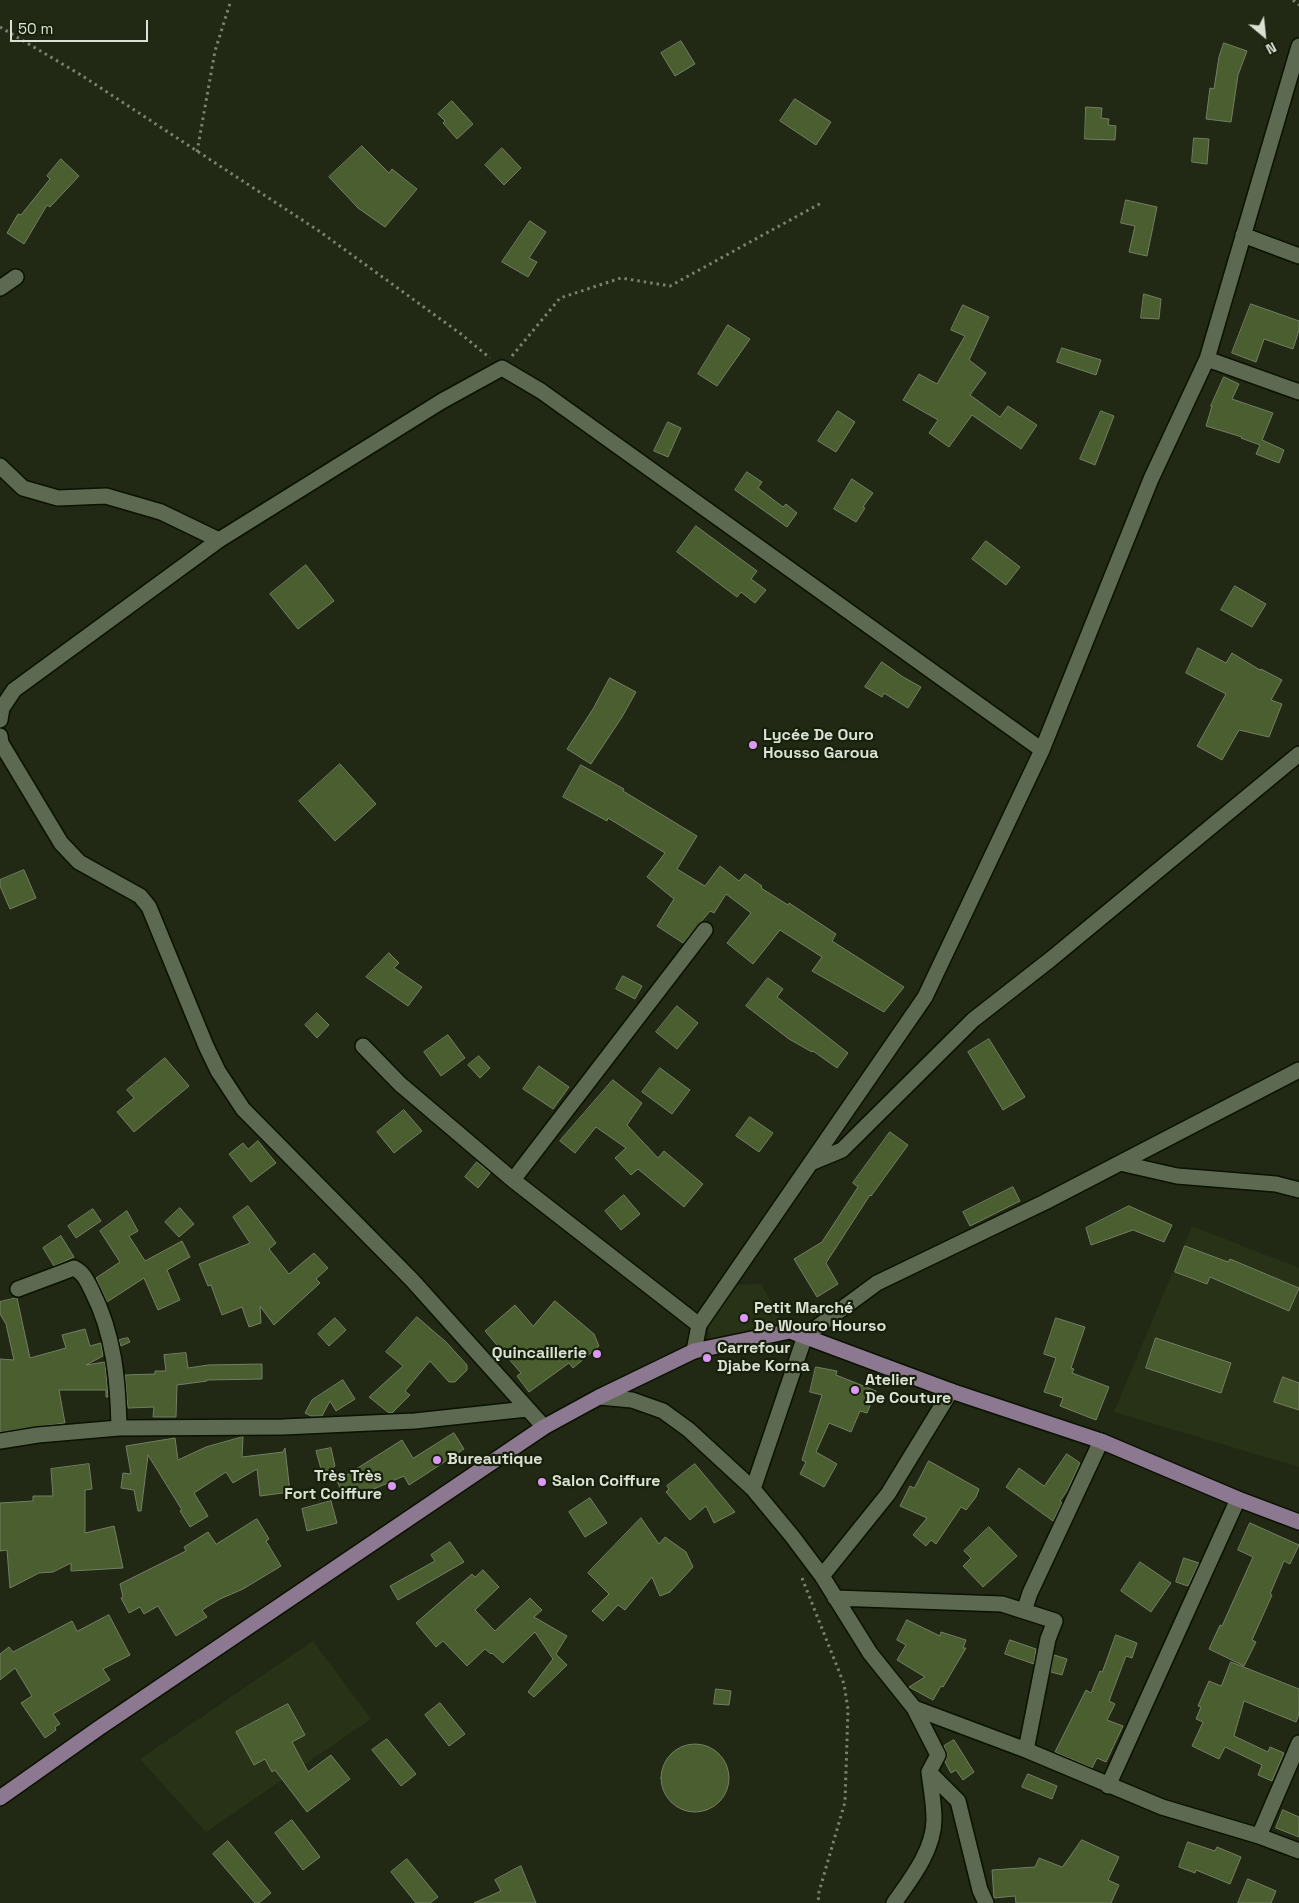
<!DOCTYPE html>
<html>
<head>
<meta charset="utf-8">
<style>
  body { margin:0 }
  #map { position:relative; width:1299px; height:1903px; overflow:hidden; background:#212914; font-family:"Space Grotesk",sans-serif }
  canvas { display:block }
  .north { position:absolute; left:1239px; top:10px; width:50px; height:50px; -webkit-text-stroke:4px #17200b; paint-order:stroke; rotate:152deg; font-size:14px; font-weight:700; line-height:20px; text-align:center; color:#dbe1d4 }
  .north::after { content:''; display:block; margin:auto; width:18px; height:22px; background:#dbe1d4; clip-path:polygon(50% 0,100% 100%,50% 72%,0 100%) }
  .scale { position:absolute; left:10px; top:20px; width:138px; height:22px; box-sizing:border-box; border:2px solid #dbe1d4; border-top:0; padding-left:6px; font-size:15px; line-height:18px; white-space:nowrap; color:#dbe1d4; -webkit-text-stroke:4px #17200b; paint-order:stroke }
</style>
</head>
<body>
<div id="map">
<canvas width="1299" height="1903"></canvas>
<div class="north">N</div>
<div class="scale">50 m</div>
</div>
<script>
const c = document.querySelector('canvas').getContext('2d');
c.lineJoin = 'round';
function paint(path, color) { c.fillStyle = color; c.fill(path, 'evenodd'); }
function trace(path, color, width, dash) { c.strokeStyle = color; c.lineWidth = width; c.lineCap = dash ? 'butt' : 'round'; c.setLineDash(dash || []); c.stroke(path); }
function drawText(font, color, halo, rows, align = 'center') {
  c.font = font + ' "Space Grotesk",sans-serif'; c.lineWidth = 4.5; c.setLineDash([]); c.textBaseline = 'middle'; c.strokeStyle = halo; c.fillStyle = color; for (const [text, x, y, turn = 0] of rows) {
    c.save(); c.translate(x, y); c.rotate((+turn || 0) * Math.PI / 180); c.textAlign = isNaN(turn) ? turn : align; if (halo) c.strokeText(text, 0, 0); c.fillText(text, 0, 0); c.restore();
  }
}
const built = new Path2D(`
  M1192 1226 1299 1268V1467L1114 1412Z
  M761 1284 784 1325 777 1338 747 1350 710 1343 707 1310 720 1285Z
  M313 1641 371 1719 206 1832 140 1759Z`);
const building = new Path2D(`
  M681 41 695 64 675 76 661 53Z
  M1224 43 1247 51 1238 75 1231 122 1206 119 1210 88 1214 89 1219 57Z
  M795 99 831 122 816 145 780 121Z
  M452 101 473 124 457 139 443 123 445 121 438 114Z
  M1086 107 1102 108 1101 118 1109 119 1108 125 1116 126 1115 140 1085 139Z
  M1194 138 1209 139 1207 164 1192 162Z
  M362 146 389 173 392 169 417 189 385 227 358 208 329 177Z
  M502 148 521 168 504 185 485 165Z
  M61 159 79 176 50 207 47 205 24 244 7 233 18 214 21 215 50 179 47 176Z
  M1126 200 1157 207 1147 256 1129 252 1135 226 1121 223Z
  M530 221 546 232 529 258 537 262 528 277 502 262Z
  M1144 294 1161 299 1159 319 1141 318Z
  M1251 304 1299 321V330L1293 349 1264 339 1256 362 1232 353Z
  M963 305 989 317 969 360 986 373 970 395 1000 417 1008 406 1037 425 1021 449 972 415 949 447 929 433 938 420 903 400 919 374 937 384 965 336 951 330Z
  M728 325 750 339 717 386 698 374Z
  M1062 348 1101 360 1096 375 1057 362Z
  M1224 377 1239 384 1232 399 1273 413 1262 440 1284 450 1279 463 1256 454 1260 445 1241 438 1242 437 1206 426 1212 406H1211Z
  M838 411 855 422 836 452 818 441Z
  M1101 411 1114 416 1095 465 1080 459Z
  M668 422 681 428 668 457 654 451Z
  M747 472 762 482 758 488 783 507 786 504 797 513 787 527 735 490Z
  M852 479 873 493 863 507 865 508 856 522 834 509Z
  M696 526 757 571 751 579 766 590 755 603 741 592 737 597 677 552Z
  M986 541 1020 567 1006 585 972 559Z
  M306 565 334 601 298 629 270 594Z
  M1235 586 1266 604 1252 627 1221 610Z
  M1198 648 1226 663 1232 653 1260 670 1261 669 1282 680 1271 700 1282 704 1269 737 1239 730 1222 760 1197 746 1226 694 1186 673Z
  M882 662 903 677 921 687 908 708 884 693 882 697 865 687Z
  M610 678 636 692 622 717 591 764 567 749 593 709Z
  M340 764 376 804 335 841 299 801Z
  M581 765 624 789 623 791 697 836 677 869 705 886 720 866 739 881 745 874 762 886 761 888 788 905 789 903 836 934 832 941 904 987 884 1012 812 971 822 957 780 930 753 964 727 943 751 913 726 894 714 913 710 911 683 943 657 926 674 899 647 877 665 853 608 818 607 821 563 797Z
  M24 870 36 898 10 909 0 886V880Z
  M389 953 399 963 394 968 422 987 408 1006 366 977Z
  M623 976 642 986 635 999 616 989Z
  M768 978 783 989 777 997 848 1053 837 1068 813 1051 812 1052 789 1039 746 1006Z
  M677 1006 698 1023 677 1049 656 1032Z
  M317 1013 329 1025 317 1038 305 1025Z
  M448 1035 465 1058 441 1076 424 1052Z
  M989 1039 1025 1097 1003 1110 968 1052Z
  M479 1056 490 1068 480 1078 468 1065Z
  M165 1058 189 1086 134 1132 117 1112 134 1098 127 1090Z
  M539 1066 569 1087 553 1109 523 1089Z
  M660 1068 690 1090 672 1114 642 1092Z
  M613 1080 642 1103 627 1125 658 1158 664 1151 703 1184 684 1207 638 1169 631 1175 615 1158 626 1148 596 1127 575 1153 560 1141Z
  M404 1110 422 1131 394 1153 377 1132Z
  M750 1117 773 1133 759 1152 736 1136Z
  M890 1132 908 1145 871 1196 870 1195 826 1263 838 1284 817 1297 794 1259 822 1242 858 1187 853 1183Z
  M258 1141 276 1163 251 1182 229 1154 243 1143 248 1149Z
  M477 1162 490 1173 478 1188 465 1177Z
  M1013 1187 1020 1201 970 1226 963 1212Z
  M624 1195 640 1214 621 1230 605 1211Z
  M248 1206 276 1243 269 1249 289 1274 314 1253 328 1268 316 1279 320 1283 274 1325 260 1306 261 1323 249 1327 242 1307 222 1315 211 1285 208 1286 199 1264 250 1243 233 1217Z
  M1129 1206 1172 1225 1164 1242 1133 1230 1091 1245 1086 1228Z
  M180 1208 194 1224 179 1237 165 1222Z
  M93 1209 101 1221 76 1238 68 1226Z
  M127 1211 138 1231 129 1236 145 1261 182 1241 190 1257 167 1270 180 1300 158 1310 144 1278 107 1302 96 1278 120 1262 100 1231Z
  M61 1236 74 1257 54 1266 43 1248Z
  M1185 1246 1228 1262 1230 1259 1299 1288 1289 1311 1210 1277 1207 1284 1175 1272Z
  M17 1298 30 1358 66 1348 62 1335 85 1329 90 1346 101 1343 103 1356 86 1365 105 1362 108 1397H106V1390H59L65 1423 0 1432V1359L14 1360 6 1324 0 1314V1302Z
  M555 1301 594 1334 599 1346 573 1368 569 1363 529 1392 517 1376 521 1373 485 1331 515 1305 533 1326Z
  M417 1317 446 1342 467 1365V1370L455 1382H449L430 1361 405 1391 410 1395 392 1413H389L369 1397 403 1366 386 1352Z
  M335 1318 346 1330 329 1346 318 1334Z
  M1056 1318 1085 1327 1071 1368 1074 1369 1072 1373 1109 1387 1096 1420 1060 1406 1063 1398 1044 1392 1056 1358 1044 1354Z
  M128 1338 130 1342 121 1346 119 1340Z
  M1156 1338 1231 1363 1221 1393 1146 1368Z
  M186 1353 188 1368 208 1365 262 1364V1379L207 1380V1381L177 1385 176 1417H153L154 1407 128 1408 125 1375 155 1374V1371H166L164 1355Z
  M816 1367 837 1371 836 1375 876 1391 867 1413 860 1411 851 1432 829 1423 816 1452 837 1464 824 1487 800 1474 806 1462 802 1460 822 1395 810 1392Z
  M1283 1377 1299 1383V1410L1274 1402Z
  M343 1380 355 1399 336 1411 330 1401 322 1416H311L305 1413 312 1400Z
  M454 1433 464 1449 423 1476 409 1485 404 1476 346 1501 337 1481 402 1440 413 1458Z
  M243 1437 242 1457 283 1452 285 1448 290 1492 260 1496 257 1469 233 1483 226 1472 194 1493 208 1516 190 1527 180 1511 182 1510 148 1455 141 1511H138L134 1490 121 1488 123 1473 131 1474 126 1446 175 1438 178 1460 206 1447Z
  M331 1448 335 1466 323 1476 316 1451Z
  M1067 1454 1080 1463 1067 1491 1060 1501 1062 1503 1053 1521 1006 1487 1019 1468 1044 1486Z
  M929 1461 979 1489 976 1497 966 1510 961 1507 936 1544 931 1540 926 1546 913 1535 927 1518 900 1506 910 1486 914 1488Z
  M89 1464 92 1489 85 1490V1533L114 1526 123 1568 71 1571V1563L53 1572 39 1573 10 1588 7 1550 0 1551V1503L33 1501V1496H53L51 1469Z
  M695 1464 735 1512 714 1523 706 1506 690 1520 666 1492 669 1489 667 1486Z
  M590 1498 607 1523 585 1537 569 1512Z
  M331 1501 337 1523 307 1531 302 1509Z
  M641 1518 659 1544 665 1537 686 1552 693 1567 670 1592 660 1596 652 1577 625 1610 618 1605 603 1621 592 1611 609 1594 588 1573Z
  M257 1519 269 1539 266 1541 281 1566 243 1589 220 1599 202 1610 207 1617 176 1636 158 1606 144 1614 140 1607 129 1613 121 1598 123 1597 120 1584 186 1551 184 1547 208 1532 216 1544Z
  M1250 1523 1299 1545 1290 1564 1284 1561 1270 1594 1272 1595 1252 1640 1256 1642 1244 1666 1209 1649 1220 1625 1222 1626 1253 1557 1238 1550Z
  M989 1527 1017 1556 983 1587 963 1566 971 1558 964 1551Z
  M450 1542 464 1562 398 1600 390 1586 435 1561 431 1555Z
  M1184 1558 1199 1563 1188 1586 1176 1582Z
  M1140 1562 1171 1583 1151 1612 1121 1591Z
  M483 1570 499 1587 475 1610 495 1631 530 1598 542 1610 534 1617 567 1636 556 1654 567 1665 534 1697 528 1692 553 1659 535 1632 503 1663 492 1653 491 1654 485 1649 467 1666 443 1641 436 1647 416 1623 472 1574 475 1577Z
  M109 1615 130 1655 103 1669 110 1680 53 1714 60 1724 55 1727 56 1730 45 1738 21 1703 32 1696 15 1668 0 1680V1654L9 1647 13 1652 72 1621 77 1631Z
  M907 1620 940 1636 941 1632 966 1640 963 1648H966L943 1687 941 1686 933 1700 909 1687 925 1677 897 1660 906 1645 897 1640Z
  M1116 1635 1137 1643 1132 1658 1126 1656 1109 1701 1115 1704 1107 1720 1123 1726 1106 1762 1097 1758 1092 1768 1055 1752 1086 1690 1091 1693 1100 1671 1102 1672Z
  M1010 1640 1036 1649 1034 1664 1005 1654Z
  M1054 1655 1067 1659 1062 1675 1051 1672Z
  M1231 1662 1299 1689V1714L1296 1722 1244 1701 1234 1736 1268 1752 1270 1747 1284 1753 1272 1781 1258 1775 1262 1765 1225 1747 1219 1759 1192 1746 1203 1722 1196 1719 1201 1707 1198 1706 1209 1681 1221 1686Z
  M716 1689 731 1691 729 1705 714 1704Z
  M440 1703 465 1734 449 1746 425 1715Z
  M288 1704 305 1735 292 1742 308 1772 331 1755 350 1779 307 1812 275 1770 272 1772 265 1759 254 1765 236 1732Z
  M387 1739 416 1774 401 1786 372 1750Z
  M954 1740 974 1772 963 1780 956 1770 951 1773 945 1762 947 1755 944 1746Z
  M661 1778a34 34 0 1 1 68 0a34 34 0 1 1-68 0Z
  M1028 1774 1057 1786 1052 1799 1022 1787Z
  M1283 1810 1299 1817V1837L1276 1828Z
  M292 1820 320 1857 303 1870 275 1833Z
  M1082 1840 1119 1857 1108 1880 1119 1885 1111 1903H1016L1015 1896 994 1898 992 1870 1035 1867 1039 1858 1062 1867Z
  M228 1841 271 1893 259 1903H255L213 1854Z
  M1188 1842 1215 1851 1217 1847 1241 1857 1230 1884 1196 1870 1195 1873 1179 1867Z
  M407 1859 438 1897 430 1903H416L391 1872Z
  M521 1866 536 1903H474L501 1891 495 1880Z
  M1248 1879 1276 1891 1271 1903H1238Z`);
const path = new Path2D(`
  M1293 0 1299 5
  M0 27 81 75 319 231 461 334 490 358
  M197 152 215 51 231 0
  M512 356 560 298 621 278 670 286 823 202
  M802 1578 844 1684 848 1709 845 1802 819 1892 818 1903`);
const minor = new Path2D(`
  M1243 235 1299 256
  M0 288 16 277
  M1207 359 1299 392
  M0 466 23 488 58 498 106 496 161 512 219 540
  M0 720 2 708 14 690 219 540 442 401 502 368 541 391 1042 750
  M0 736 1 743 61 843 79 862 140 896 149 907 206 1046 218 1071 243 1109 412 1280 544 1427
  M363 1046 400 1084 513 1180 699 1325
  M813 1162 842 1150 973 1020 1051 959 1299 754
  M1120 1163 1177 1176 1276 1184 1299 1190
  M513 1180 705 930
  M18 1289 74 1268C84 1273 87 1281 92 1291 114 1334 118 1380 119 1428
  M694 1351 699 1325 925 997 1042 750 1151 479 1207 359 1299 46
  M599 1397 632 1400 663 1411 689 1430 753 1489 792 1536 822 1576 870 1653 914 1708 938 1755 929 1772 958 1801 980 1890 986 1903
  M0 1441 38 1435 119 1428 283 1427 415 1421 527 1409
  M753 1489 805 1336 877 1283 1045 1202 1299 1070
  M822 1576 888 1494 951 1391
  M835 1598 1002 1604 1055 1621 1048 1639 1026 1750
  M1024 1611 1030 1593 1101 1441
  M914 1708 1026 1750 1162 1807 1259 1836 1299 1851
  M1108 1786 1238 1499
  M1259 1836 1299 1743
  M894 1903C911 1879 934 1850 934 1819 934 1804 931 1788 929 1772`);
const major = new Path2D(`
  M0 1798 99 1728 544 1427 599 1397 694 1351 790 1331 951 1391 1101 1441 1238 1499 1299 1522`);
const markers = [
  [753,745,5,"#dc99f4"],
  [744,1318,5,"#dc99f4"],
  [597,1354,5,"#dc99f4"],
  [707,1358,5,"#dc99f4"],
  [855,1390,5,"#dc99f4"],
  [437,1460,5,"#dc99f4"],
  [542,1482,5,"#dc99f4"],
  [392,1486,5,"#dc99f4"]
];
const poiNames = [
  ["Lycée De Ouro",763,736],
  ["Housso Garoua",763,754],
  ["Petit Marché",754,1309],
  ["De Wouro Hourso",754,1327],
  ["Carrefour",717,1349],
  ["Djabe Korna",717,1367],
  ["Quincaillerie",587,1354,"right"],
  ["Atelier",865,1381],
  ["De Couture",865,1399],
  ["Bureautique",447,1460],
  ["Très Très",382,1477,"right"],
  ["Fort Coiffure",382,1495,"right"],
  ["Salon Coiffure",552,1482]
];
paint(built, '#273216');
paint(building, '#4b5e2f');
trace(building, '#737e65', 1);
trace(minor, '#0a1201', 18);
trace(major, '#0a1201', 18);
trace(path, '#7a816f', 3, [2.5, 4]);
trace(minor, '#5e6951', 15);
trace(major, '#8d7891', 15);
for (const [x, y, r, color] of markers) { const dot = new Path2D(); dot.arc(x, y, r, 0, 2 * Math.PI); c.fillStyle = color; c.fill(dot); trace(dot, '#17200b', 2); }
drawText('bold 16px', '#dbe1d4', '#17200b', poiNames, 'left');
</script>
</body>
</html>
